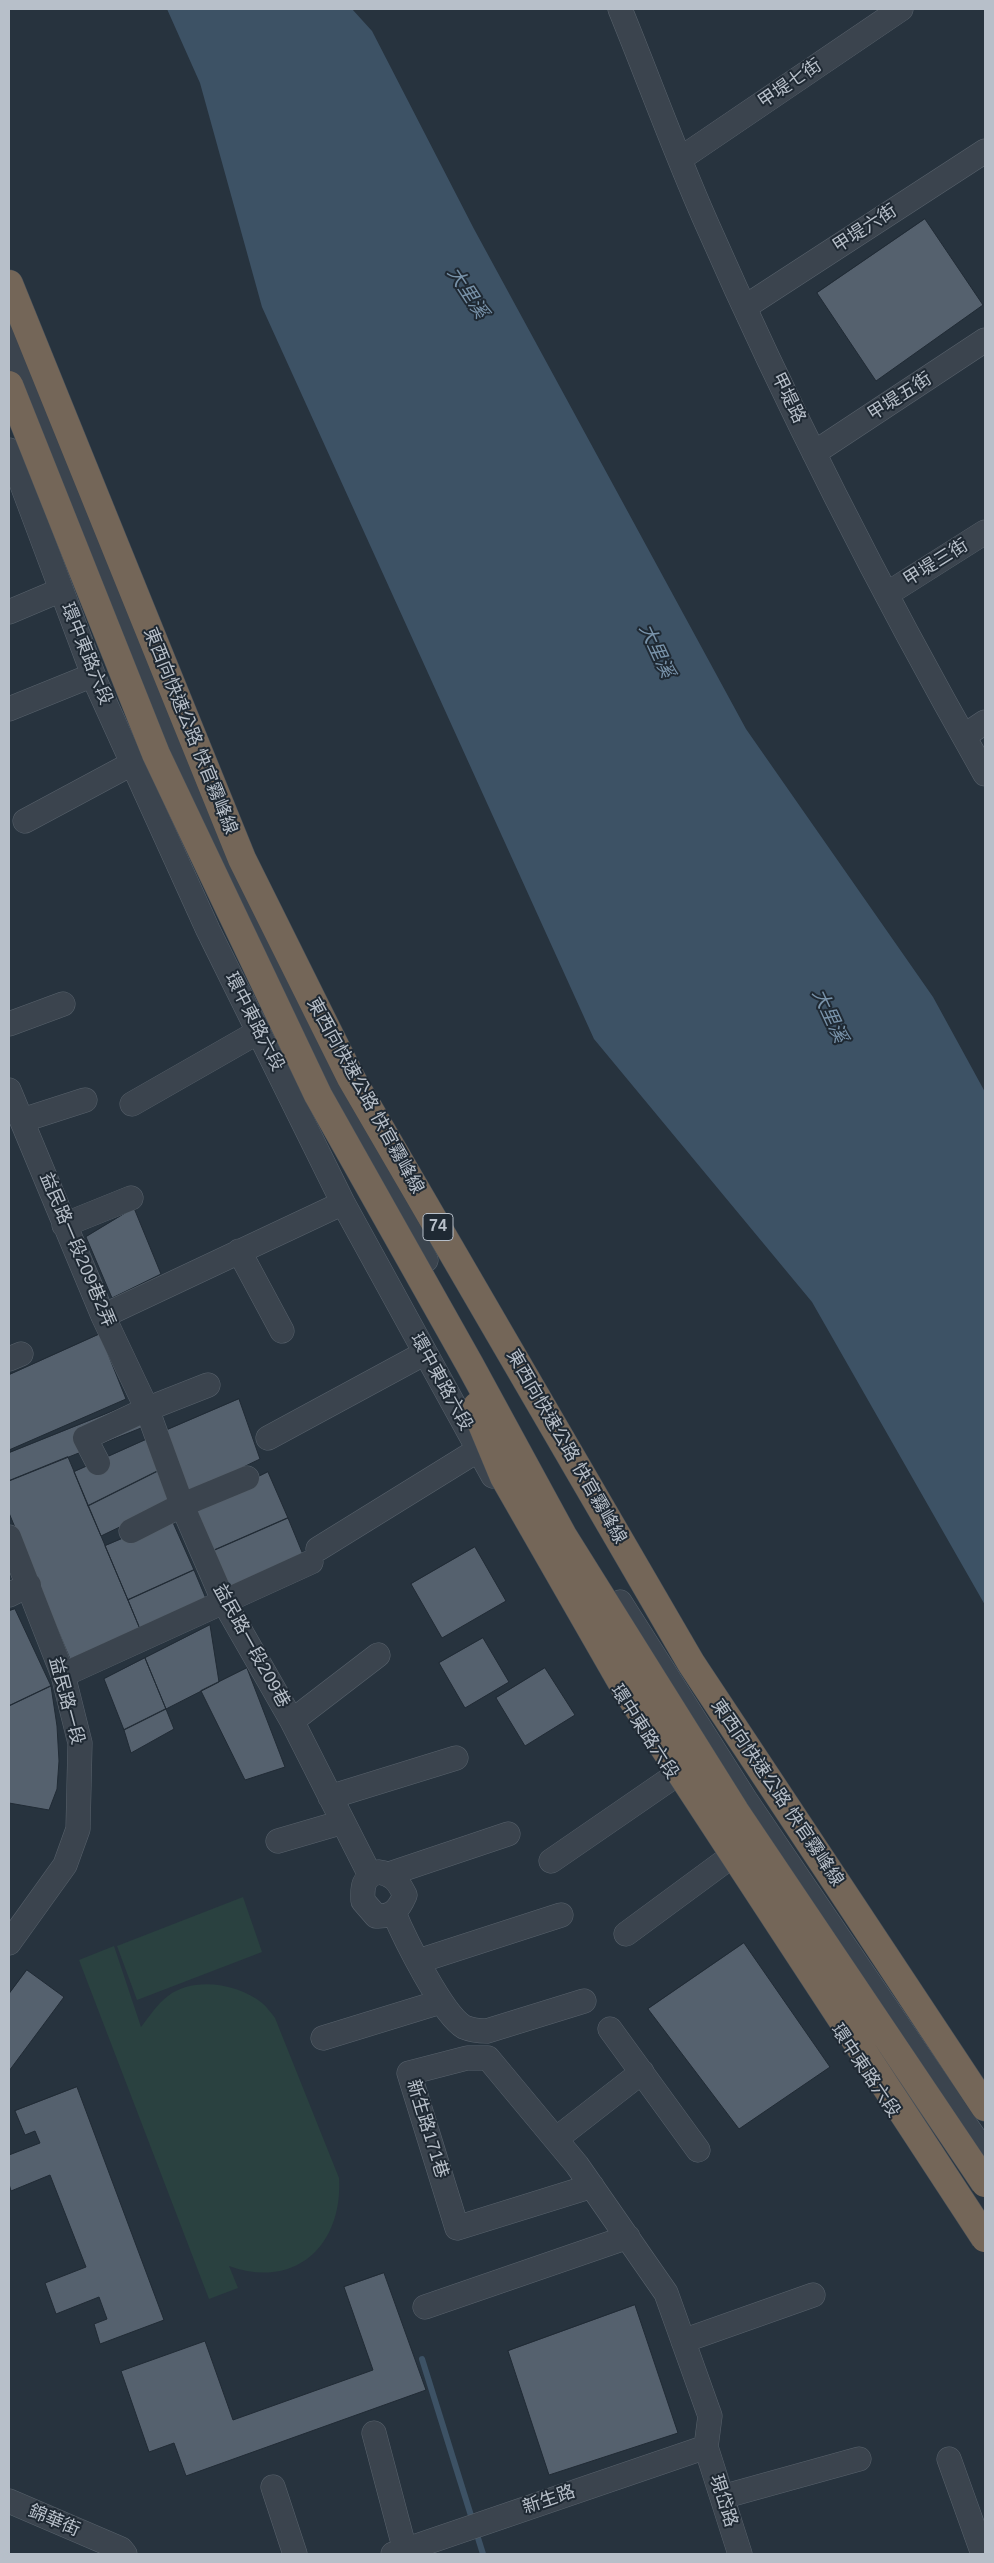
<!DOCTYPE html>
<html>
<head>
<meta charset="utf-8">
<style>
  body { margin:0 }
  #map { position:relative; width:994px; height:2563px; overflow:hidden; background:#27333e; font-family:Helvetica,sans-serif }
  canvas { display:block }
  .frame { position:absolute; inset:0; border:10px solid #b7bfc9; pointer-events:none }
</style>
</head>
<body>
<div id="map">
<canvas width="994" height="2563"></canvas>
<div class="frame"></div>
</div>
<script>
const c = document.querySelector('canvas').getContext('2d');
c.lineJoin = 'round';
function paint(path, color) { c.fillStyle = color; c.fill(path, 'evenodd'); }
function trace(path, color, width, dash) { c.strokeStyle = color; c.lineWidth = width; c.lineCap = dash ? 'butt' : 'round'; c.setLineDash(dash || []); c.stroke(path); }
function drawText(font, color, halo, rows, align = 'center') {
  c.font = font + ' Helvetica,"Noto Sans TC",sans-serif'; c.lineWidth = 4; c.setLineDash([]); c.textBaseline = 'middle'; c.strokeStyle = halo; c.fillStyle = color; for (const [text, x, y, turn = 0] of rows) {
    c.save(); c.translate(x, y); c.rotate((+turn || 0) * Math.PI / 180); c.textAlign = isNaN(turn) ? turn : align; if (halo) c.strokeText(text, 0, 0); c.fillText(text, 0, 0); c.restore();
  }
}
const green = new Path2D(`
  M243 1897 262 1952 137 2000 117 1946Z
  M114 1946 141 2027C149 2017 157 2004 168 1996 194 1976 238 1984 262 2003 267 2007 271 2013 275 2018L339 2178C343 2245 296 2290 229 2266L238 2288 209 2299 79 1960Z`);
const water = new Path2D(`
  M167 9H352L372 31 474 229 746 729 933 997 985 1092V1605L812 1302 594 1039 262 307 200 83Z`);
const stream = new Path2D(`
  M422 2359 483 2554`);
const building = new Path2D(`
  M925 219 983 305 876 381 817 293Z
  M134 1208 161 1274 112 1298 86 1237Z
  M100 1334 126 1399 9 1450V1375Z
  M239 1399 260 1459 185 1495 160 1433Z
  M136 1402 146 1426 9 1481V1453Z
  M152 1437 162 1469 88 1506 74 1472Z
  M68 1457 140 1629 70 1659 9 1513V1481Z
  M162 1469 174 1501 101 1536 88 1506Z
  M268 1472 288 1518 208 1553 192 1510Z
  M171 1518 194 1570 128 1600 105 1546Z
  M288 1518 304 1557 222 1596 208 1553Z
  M475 1547 506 1601 442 1638 411 1584Z
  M194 1570 207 1601 140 1629 128 1600Z
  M15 1609 51 1686 9 1706V1611Z
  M210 1625 219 1682 166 1709 145 1658Z
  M483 1638 509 1682 465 1708 439 1663Z
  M145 1658 166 1709 124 1730 104 1679Z
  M247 1668 285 1767 245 1780 201 1691Z
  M545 1668 575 1715 525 1746 496 1698Z
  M51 1686 57 1726 59 1761 57 1789 49 1810 9 1803V1706Z
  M166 1709 174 1729 131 1753 124 1730Z
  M744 1943 830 2067 739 2129 648 2009Z
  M27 1970 64 1997 9 2071V1994Z
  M77 2087 164 2320 100 2344 94 2324 107 2319 99 2297 56 2314 45 2283 86 2267 50 2175 11 2191 9 2184V2155L40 2143 35 2131 25 2135 15 2111Z
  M384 2273 426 2390 186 2476 174 2443 149 2452 121 2371 205 2341 233 2420 373 2370 344 2287Z
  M635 2305 678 2433 549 2475 508 2351Z`);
const minor = new Path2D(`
  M620 9C649 80 675 152 706 222 789 411 883 595 985 774
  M680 159 901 9
  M745 307 985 151
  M9 338 222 860 332 1089 426 1260
  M9 450 97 685 208 930 343 1203 493 1476
  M814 453 985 340
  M887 594 985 532
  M9 612 61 590
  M9 709 93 675
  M964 736 985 722
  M25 821 133 763
  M9 1024 63 1004
  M9 1090 103 1316 147 1409 182 1505 224 1602 292 1721 370 1875
  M132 1104 258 1032
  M23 1120 85 1100
  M64 1225 131 1198
  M239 1251 282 1331
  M103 1316 343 1203
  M9 1359 21 1354
  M268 1438 425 1353
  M98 1463 85 1438 147 1409 208 1385
  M131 1531 182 1505 247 1478
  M9 1537 63 1675 80 1743 78 1829 65 1865 9 1943
  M318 1549 478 1450
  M9 1595 29 1585
  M620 1602 745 1799 985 2153
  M63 1675 311 1562
  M292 1721 378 1655
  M330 1797 456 1758
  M278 1841 343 1822
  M551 1861 673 1777
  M378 1872C393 1874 398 1881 405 1895 399 1909 393 1917 376 1916L363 1901C362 1887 363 1877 378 1872Z
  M389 1874 508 1834
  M394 1913C404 1937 442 2014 464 2027 471 2030 479 2031 487 2031L584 2001
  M626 1934 725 1861
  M419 1961 561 1915
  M610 2029 698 2150
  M323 2038 440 2002
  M556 2139 642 2072
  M592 2186 457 2228 409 2073 467 2058H488L577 2165 666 2293 710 2416 706 2447 740 2554
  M425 2307 628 2237
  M683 2341 813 2295
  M374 2433 406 2554
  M949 2459 983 2554
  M273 2487 295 2554
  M722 2497 859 2459
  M9 2501 121 2549 125 2554
  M393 2554 706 2447`);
const highway = new Path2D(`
  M9 284 242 859 351 1078 691 1663 985 2107`);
const highwayBridge = new Path2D(`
  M9 385 156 754 318 1095 470 1365 563 1536 735 1811 985 2183
  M477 1406 479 1417 504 1477 625 1688 985 2238`);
const shields = [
  [438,1227,30]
];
const shieldNames = [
  ["74",438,1227]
];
const streetNames = [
  ["甲堤七街",790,84,-34],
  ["甲堤六街",865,229,-33],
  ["甲堤五街",900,397,-33],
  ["甲堤路",788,398,64],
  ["甲堤三街",936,563,-32],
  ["環中東路六段",86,654,68],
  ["東西向快速公路 快官霧峰線",190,731,68],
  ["環中東路六段",254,1022,63],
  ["東西向快速公路 快官霧峰線",365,1096,61],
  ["益民路一段209巷2弄",77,1250,67],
  ["環中東路六段",441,1382,61],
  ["東西向快速公路 快官霧峰線",566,1447,60],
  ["益民路一段209巷",251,1646,61],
  ["益民路一段",66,1701,75],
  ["環中東路六段",644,1732,57],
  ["東西向快速公路 快官霧峰線",777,1793,56],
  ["環中東路六段",865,2071,56],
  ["新生路171巷",427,2129,73],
  ["新生路",549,2500,-19],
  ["現岱路",723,2501,72],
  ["錦華街",54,2521,23]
];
const waterNames = [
  ["大里溪",467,293,57],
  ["大里溪",656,651,65],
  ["大里溪",829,1016,65]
];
paint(green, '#2a4140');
paint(water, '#3d5265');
trace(stream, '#3d5265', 6);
paint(building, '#55616e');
trace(building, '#212b35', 1);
trace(minor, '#58626c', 25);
trace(highway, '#454f59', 29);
trace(minor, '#3b444e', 24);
trace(highway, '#746658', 28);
trace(highwayBridge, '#454f59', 29, []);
trace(highwayBridge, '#746658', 28);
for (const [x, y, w] of shields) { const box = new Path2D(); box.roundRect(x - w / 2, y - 13.5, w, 27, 4); c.fillStyle = '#1f2933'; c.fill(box); trace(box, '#b7bfc9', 1); }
drawText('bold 16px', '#b7bfc9', null, shieldNames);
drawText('18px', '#b7bfc9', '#1f2933', streetNames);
drawText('italic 19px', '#7993aa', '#1f2933', waterNames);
</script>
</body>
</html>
